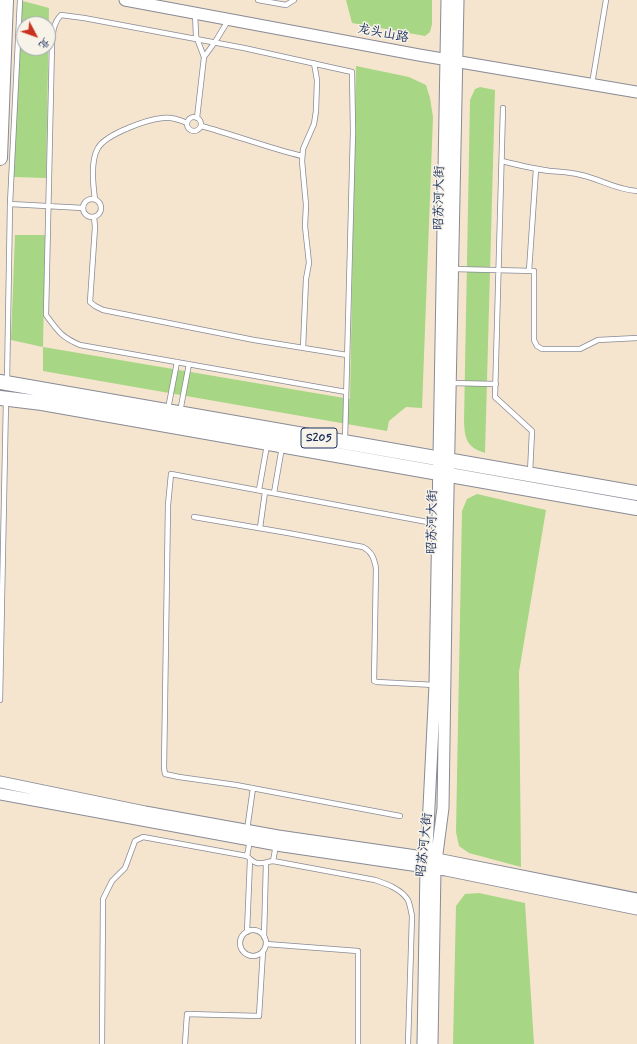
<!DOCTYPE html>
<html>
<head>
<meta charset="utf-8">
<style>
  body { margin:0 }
  #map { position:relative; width:637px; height:1044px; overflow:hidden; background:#f5e5ce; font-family:Mynerve,"LXGW WenKai TC",sans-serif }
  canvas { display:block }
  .north { position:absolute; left:16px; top:16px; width:40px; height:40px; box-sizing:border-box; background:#f7f3e8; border:1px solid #9fa5b1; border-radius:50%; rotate:131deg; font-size:11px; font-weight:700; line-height:16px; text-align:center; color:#1b2f5e }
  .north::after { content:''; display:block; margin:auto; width:14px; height:18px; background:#c8321e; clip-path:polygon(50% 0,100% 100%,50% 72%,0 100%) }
</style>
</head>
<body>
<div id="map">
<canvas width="637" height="1044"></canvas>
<div class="north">北</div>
</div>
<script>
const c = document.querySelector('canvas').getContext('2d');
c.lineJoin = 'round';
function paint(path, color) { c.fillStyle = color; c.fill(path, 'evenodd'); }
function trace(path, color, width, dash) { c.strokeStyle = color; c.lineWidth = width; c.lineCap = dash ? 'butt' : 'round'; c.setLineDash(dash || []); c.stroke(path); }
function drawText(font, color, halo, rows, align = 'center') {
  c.font = font + ' Mynerve,"LXGW WenKai TC",sans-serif'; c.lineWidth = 3; c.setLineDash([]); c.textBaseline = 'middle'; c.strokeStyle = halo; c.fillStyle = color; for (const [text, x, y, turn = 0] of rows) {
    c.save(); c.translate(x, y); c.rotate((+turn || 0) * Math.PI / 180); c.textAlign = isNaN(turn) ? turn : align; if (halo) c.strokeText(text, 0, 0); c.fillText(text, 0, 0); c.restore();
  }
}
const green = new Path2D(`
  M19 0 49 8 46 178 14 177ZM24 24H48V48H24Z
  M346 0H432V24L430 32 425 36 352 23Z
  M356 66 409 77 426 85 430 98 433 117 422 408 406 407 389 421 387 431 43 371V347L11 340 15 235H45L43 347 350 399Z
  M480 87 495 90 485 453C467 447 465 440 464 422L470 100 475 89Z
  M477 494 546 510 519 672 521 867 469 853 459 846 456 832 462 511 467 499Z
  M479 893 525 903 534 1044H453L456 906 465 894Z`);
const service = new Path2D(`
  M258 0 286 5 294 0
  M195 13 196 36 204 57
  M592 84 606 0
  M503 108 495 397 532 431 530 473
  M187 124a7 7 0 1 1 14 0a7 7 0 1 1-14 0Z
  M197 118 204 57 215 42 229 19
  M201 126C235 135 268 148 302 156
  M502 161C518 165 534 169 550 171 561 172 570 172 581 175 600 179 617 190 637 191
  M83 208a9 9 0 1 1 18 0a9 9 0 1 1-18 0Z
  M95 199C93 185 90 161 98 148 106 134 148 119 163 118 171 117 180 120 187 123
  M10 204 83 208
  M94 217 95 227 90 302 95 306 103 310 254 340 347 355
  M453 269 534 271V340L537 346 542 349H580L598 340 637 338
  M529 271 536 169
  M303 348 306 279 309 263 305 226 306 205 302 161 303 149 314 124 316 111 317 80 314 63
  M7 382 10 204 20 0
  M450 383 496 384
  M168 409 177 362
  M180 412 189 364
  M345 440 353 131 352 72 244 48 84 18 61 15C53 23 53 33 52 43L46 315C58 331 61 337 80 345L346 392
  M259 490 267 445
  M274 493 282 447
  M194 517 288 533 363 547C372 552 374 558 376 568L374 681 377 682 435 685
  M260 528 265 492
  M0 700 6 400
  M400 816 236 785 179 777 165 774 164 768 168 505 171 474 438 524
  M247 830 253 788
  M247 856 250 840
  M273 861 276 845
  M240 943a13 13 0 1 1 26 0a13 13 0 1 1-26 0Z
  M247 932 250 860
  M264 937 266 863
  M266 944 358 951V1044
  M102 1044 103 899 112 881 125 868 135 841 143 837 247 856C258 867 260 863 273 861L375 880C387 884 401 889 408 900 410 905 411 911 412 916L408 1044
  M185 1044 187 1014 259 1016 263 951`);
const tertiary = new Path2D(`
  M125 0 419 55 637 92
  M0 782 145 812 278 836 437 859 637 899
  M0 794 283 846 446 870 637 909
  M423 1044 426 868 435 685 447 0
  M432 1044 435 869 443 808 447 540 458 0`);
const primary = new Path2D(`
  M0 158 6 0
  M0 382 637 493
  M0 398 42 403 637 508`);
const shields = [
  [319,438,36]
];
const shieldNames = [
  ["S205",319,438]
];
const streetNames = [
  ["龙头山路",383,34,11],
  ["昭苏河大街",440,198,-89],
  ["昭苏河大街",433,522,-89],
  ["昭苏河大街",425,845,-84]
];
paint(green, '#a7d684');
trace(service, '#888a96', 6);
trace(tertiary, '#888a96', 13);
trace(primary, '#888a96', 16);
trace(service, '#fff', 4.5);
trace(tertiary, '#fff', 11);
trace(primary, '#fff', 14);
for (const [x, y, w] of shields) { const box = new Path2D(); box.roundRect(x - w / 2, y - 10, w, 20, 3); c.fillStyle = '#f7f3e8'; c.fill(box); trace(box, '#1b2f5e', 1); }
drawText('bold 12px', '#1b2f5e', null, shieldNames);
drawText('13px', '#1b2f5e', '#f7f3e8', streetNames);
</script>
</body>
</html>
